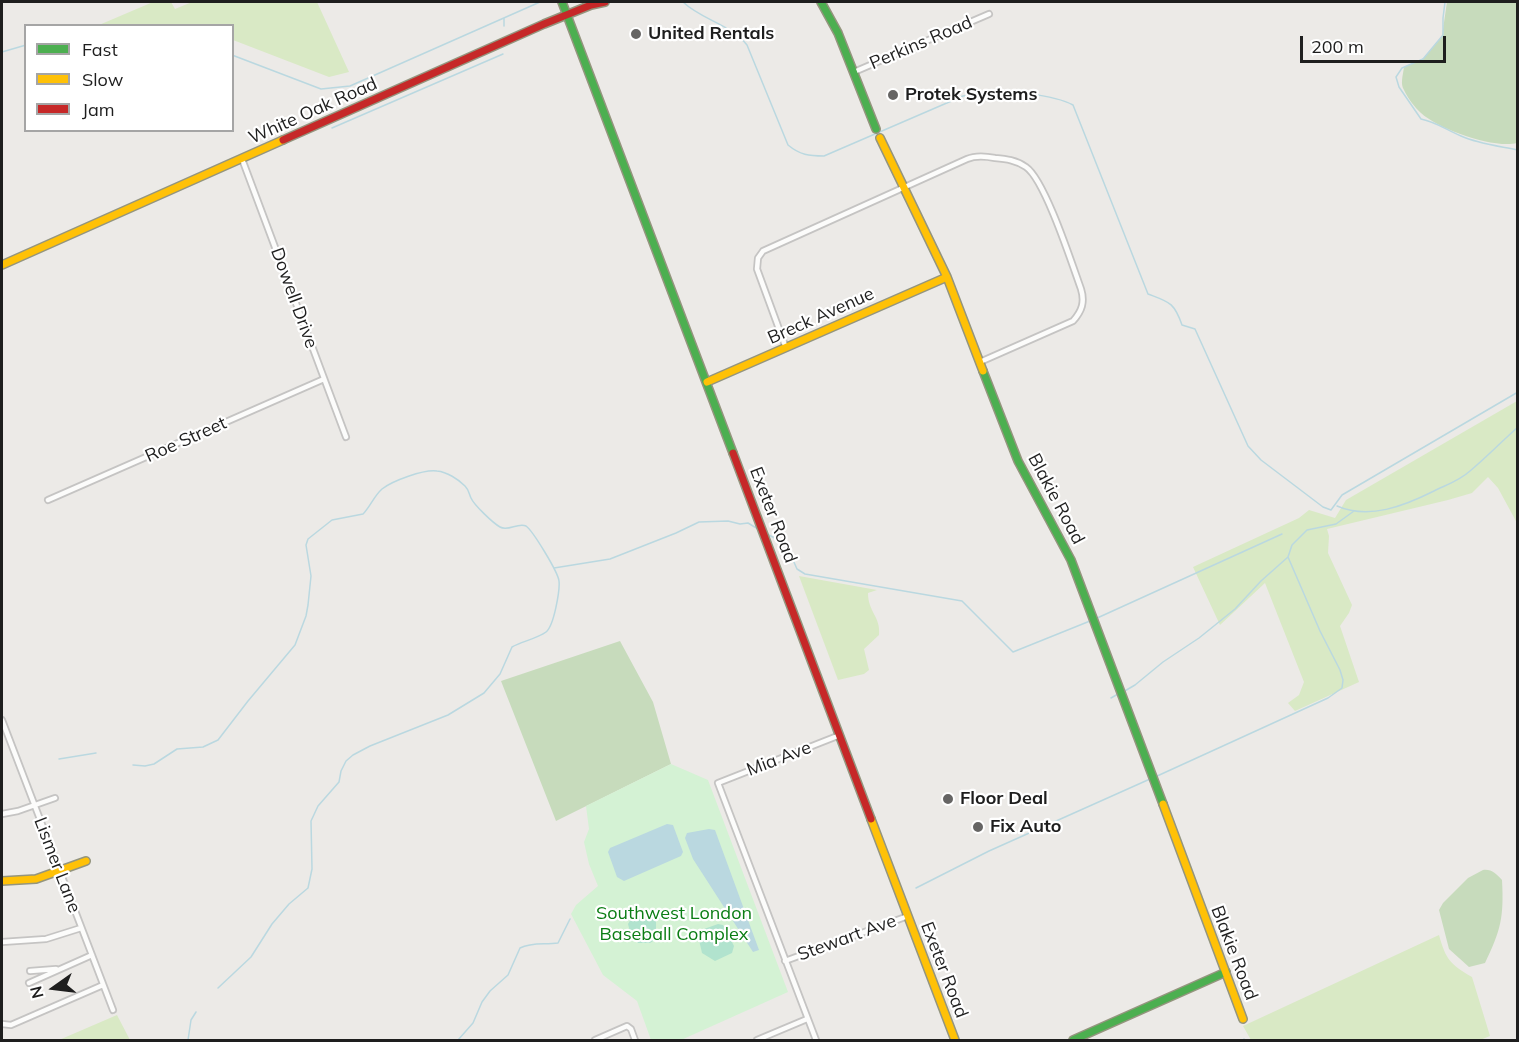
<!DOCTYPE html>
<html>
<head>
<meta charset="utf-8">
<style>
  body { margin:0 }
  #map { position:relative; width:1519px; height:1042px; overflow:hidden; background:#eceae7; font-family:Mulish,sans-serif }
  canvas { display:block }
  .frame { position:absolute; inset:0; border:3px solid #1e1e1e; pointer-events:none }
  .legend { position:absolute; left:24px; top:24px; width:210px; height:108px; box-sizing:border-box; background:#fff; border:2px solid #a5a5a5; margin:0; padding:8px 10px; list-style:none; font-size:18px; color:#1e1e1e }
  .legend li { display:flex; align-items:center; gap:12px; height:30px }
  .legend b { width:30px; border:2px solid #a5a5a5 }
  .north { position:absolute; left:24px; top:958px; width:60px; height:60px; -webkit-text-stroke:4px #fff; paint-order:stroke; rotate:256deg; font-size:16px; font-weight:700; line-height:24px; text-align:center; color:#1e1e1e }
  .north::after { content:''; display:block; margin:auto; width:21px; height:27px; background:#1e1e1e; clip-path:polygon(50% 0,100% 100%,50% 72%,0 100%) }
  .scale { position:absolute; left:1300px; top:36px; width:146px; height:27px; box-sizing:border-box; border:3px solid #1e1e1e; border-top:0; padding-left:8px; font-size:18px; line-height:21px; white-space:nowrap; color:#1e1e1e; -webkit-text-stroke:4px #fff; paint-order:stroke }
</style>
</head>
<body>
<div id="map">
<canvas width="1519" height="1042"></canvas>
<div class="frame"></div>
<ul class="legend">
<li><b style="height:8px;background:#4caf50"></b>Fast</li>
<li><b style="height:8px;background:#ffc107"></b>Slow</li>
<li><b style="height:8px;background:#c62828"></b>Jam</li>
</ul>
<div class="north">N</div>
<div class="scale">200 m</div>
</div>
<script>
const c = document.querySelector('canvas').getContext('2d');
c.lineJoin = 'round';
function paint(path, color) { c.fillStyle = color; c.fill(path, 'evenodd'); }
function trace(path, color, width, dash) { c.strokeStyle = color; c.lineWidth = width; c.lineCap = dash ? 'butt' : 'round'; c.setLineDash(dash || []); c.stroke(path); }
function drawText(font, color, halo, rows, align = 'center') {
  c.font = font + ' Mulish,sans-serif'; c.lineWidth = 4.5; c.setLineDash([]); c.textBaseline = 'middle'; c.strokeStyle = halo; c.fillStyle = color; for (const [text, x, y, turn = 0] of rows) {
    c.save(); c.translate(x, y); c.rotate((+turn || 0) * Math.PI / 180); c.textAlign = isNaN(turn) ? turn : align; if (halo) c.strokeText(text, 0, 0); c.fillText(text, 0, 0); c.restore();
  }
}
const grass = new Path2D(`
  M153 2H171L175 9 192 2H317L349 72 329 77 233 40 232 26 99 25Z
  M1517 401V523L1498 488 1488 477 1472 493 1448 500 1327 529 1329 536 1328 553 1352 605 1349 613 1340 626 1359 682 1295 711 1288 703 1299 695 1304 682 1265 583 1220 625 1193 567 1299 518 1309 510 1335 518 1346 500Z
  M799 576 877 590 868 593C868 612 881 617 879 635L864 649 869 670 864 674 838 680Z
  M1439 935C1446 960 1450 964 1472 977L1490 1036 1480 1040H1251L1243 1026Z
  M117 1015 130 1040H59Z`);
const forest = new Path2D(`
  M1447 2H1517V143C1494 149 1438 129 1421 113 1415 108 1407 97 1404 90 1400 84 1403 75 1404 67L1424 58 1442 36Z
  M620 641 653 702 671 764 556 821 501 681Z
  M1483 870C1492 869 1496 874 1502 880 1504 917 1501 930 1485 963L1469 967 1449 949 1439 910 1443 903 1468 878Z`);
const park = new Path2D(`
  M671 764 708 780 788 992 681 1040H651L637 1001 603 975 571 914 576 905 598 886 589 864 584 842 589 829 586 806Z`);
const pitch = new Path2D(`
  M651 912 656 916V939L650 943H638L631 935 628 924 631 919Z
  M718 924 723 925 734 946 732 953 715 961 702 953 699 940 704 929Z`);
const water = new Path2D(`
  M667 824 673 825 683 852 681 856 624 881 617 877 608 852 610 848Z
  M709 829 715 830 759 950 753 952 693 859 685 838 687 833Z`);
const stream = new Path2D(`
  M683 2C702 20 730 24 747 45L788 145C800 155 809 156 824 156L963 96C969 95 975 93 981 92 1002 89 1055 95 1073 105L1148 294C1169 302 1174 302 1182 325L1195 329 1248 446 1261 460 1323 507 1331 510 1342 495 1518 392
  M1445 2 1443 18V35L1423 59 1402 68 1396 77 1399 87 1421 119C1436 122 1447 130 1461 136 1479 144 1499 146 1518 150
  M504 26V18
  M2 52 26 45
  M232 55 321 89 350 86 540 2
  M332 128 503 54
  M1337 506C1369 520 1404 506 1434 491 1446 485 1459 481 1470 471 1487 457 1501 442 1518 427
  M767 534 786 544 797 569 805 574 962 601 1013 652 1090 621
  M554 568 610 559 676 533 699 522 728 521 740 524 748 523 758 529
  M1095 619 1282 534
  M1123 692 1135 685 1163 662 1199 638 1235 609 1261 581 1288 557 1292 545 1307 530 1336 524 1354 511
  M1111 698 1118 694
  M59 759 96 753
  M133 765 145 766 154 764 177 749 203 747 218 740 248 701 295 645 306 616 308 605 311 576 306 545 308 539 332 520 363 514C370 507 374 496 382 489 392 481 424 469 437 471 447 472 458 479 465 486 469 490 469 494 471 498 474 505 493 523 500 527 508 532 518 522 526 526 533 531 558 572 559 581 560 590 554 626 546 632 538 638 521 642 512 647L500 674 484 693 448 715 370 746 353 755 346 761 341 771 339 782 318 806 311 821 312 869 308 888 289 904 272 924 251 957 218 988
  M1155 777 1328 698 1342 688 1343 680 1340 670 1320 631 1288 557
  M916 888 989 851 1150 779
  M1244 1039V1040
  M188 1040 191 1020 196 1012
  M458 1040 473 1023 482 1002 490 991 508 975 520 948C532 942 545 945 558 943L570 919`);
const street = new Path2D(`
  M854 72 989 14
  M242 159 346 437
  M786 348 757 269 758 258 763 251 967 159C976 155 985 156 995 158 1006 159 1016 160 1026 167 1045 180 1072 264 1081 289 1085 302 1082 311 1073 321L980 362
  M48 500 324 379
  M2 720 113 1010
  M2 814 18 811 55 798
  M2 942 46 939 81 928
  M785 961 908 916
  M30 971 56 969
  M29 983 92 955
  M2 1024 11 1025 103 985
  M595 1040 627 1026 631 1029 635 1040
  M757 1040 807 1019
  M816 1040 718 783 840 735`);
const fast = new Path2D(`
  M562 2 733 453
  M821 2 838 33 876 129
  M983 371 1018 461 1071 560 1163 804
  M1073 1040 1226 972`);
const slow = new Path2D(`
  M880 138 947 277 983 371
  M2 265 283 140
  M707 382 947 277
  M1163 804 1243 1019
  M871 819 955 1040
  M2 881 36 879 86 861`);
const jam = new Path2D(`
  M283 140 544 24 591 5 605 2
  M733 453 871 819`);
const markers = [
  [636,34,6,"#666564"],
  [893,95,6,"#666564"],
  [948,799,6,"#666564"],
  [978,827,6,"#666564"]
];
const poiNames = [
  ["United Rentals",648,34],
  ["Protek Systems",905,95],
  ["Floor Deal",960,799],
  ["Fix Auto",990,827]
];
const streetNames = [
  ["Perkins Road",921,43,-23],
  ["White Oak Road",313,111,-24],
  ["Dowell Drive",294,298,70],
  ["Breck Avenue",821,316,-24],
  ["Roe Street",186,440,-24],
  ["Blakie Road",1056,499,62],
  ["Exeter Road",773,515,69],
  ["Mia Ave",779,759,-21],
  ["Lismer Lane",57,865,69],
  ["Stewart Ave",847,938,-20],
  ["Blakie Road",1234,953,69],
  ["Exeter Road",944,970,69]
];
const parkNames = [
  ["Southwest London",674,914],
  ["Baseball Complex",674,935]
];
paint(grass, '#d9e9c5');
paint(forest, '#c7dbbc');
paint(park, '#d4f2d4');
paint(pitch, '#b1e3ce');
paint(water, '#bad8e0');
trace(stream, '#bad8e0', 1.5);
trace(street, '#c5c4c3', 8);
trace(fast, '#94957e', 10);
trace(slow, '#94957e', 10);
trace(jam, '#94957e', 10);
trace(street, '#fcfcfb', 4.5);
trace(fast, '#4caf50', 7);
trace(slow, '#ffc107', 7);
trace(jam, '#c62828', 7);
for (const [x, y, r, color] of markers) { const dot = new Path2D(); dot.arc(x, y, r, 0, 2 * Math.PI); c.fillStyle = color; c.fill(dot); trace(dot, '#fff', 2); }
drawText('bold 18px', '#1e1e1e', '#fff', poiNames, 'left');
drawText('18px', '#1e1e1e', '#fff', streetNames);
drawText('18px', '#0b7d14', '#fff', parkNames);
</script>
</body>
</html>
